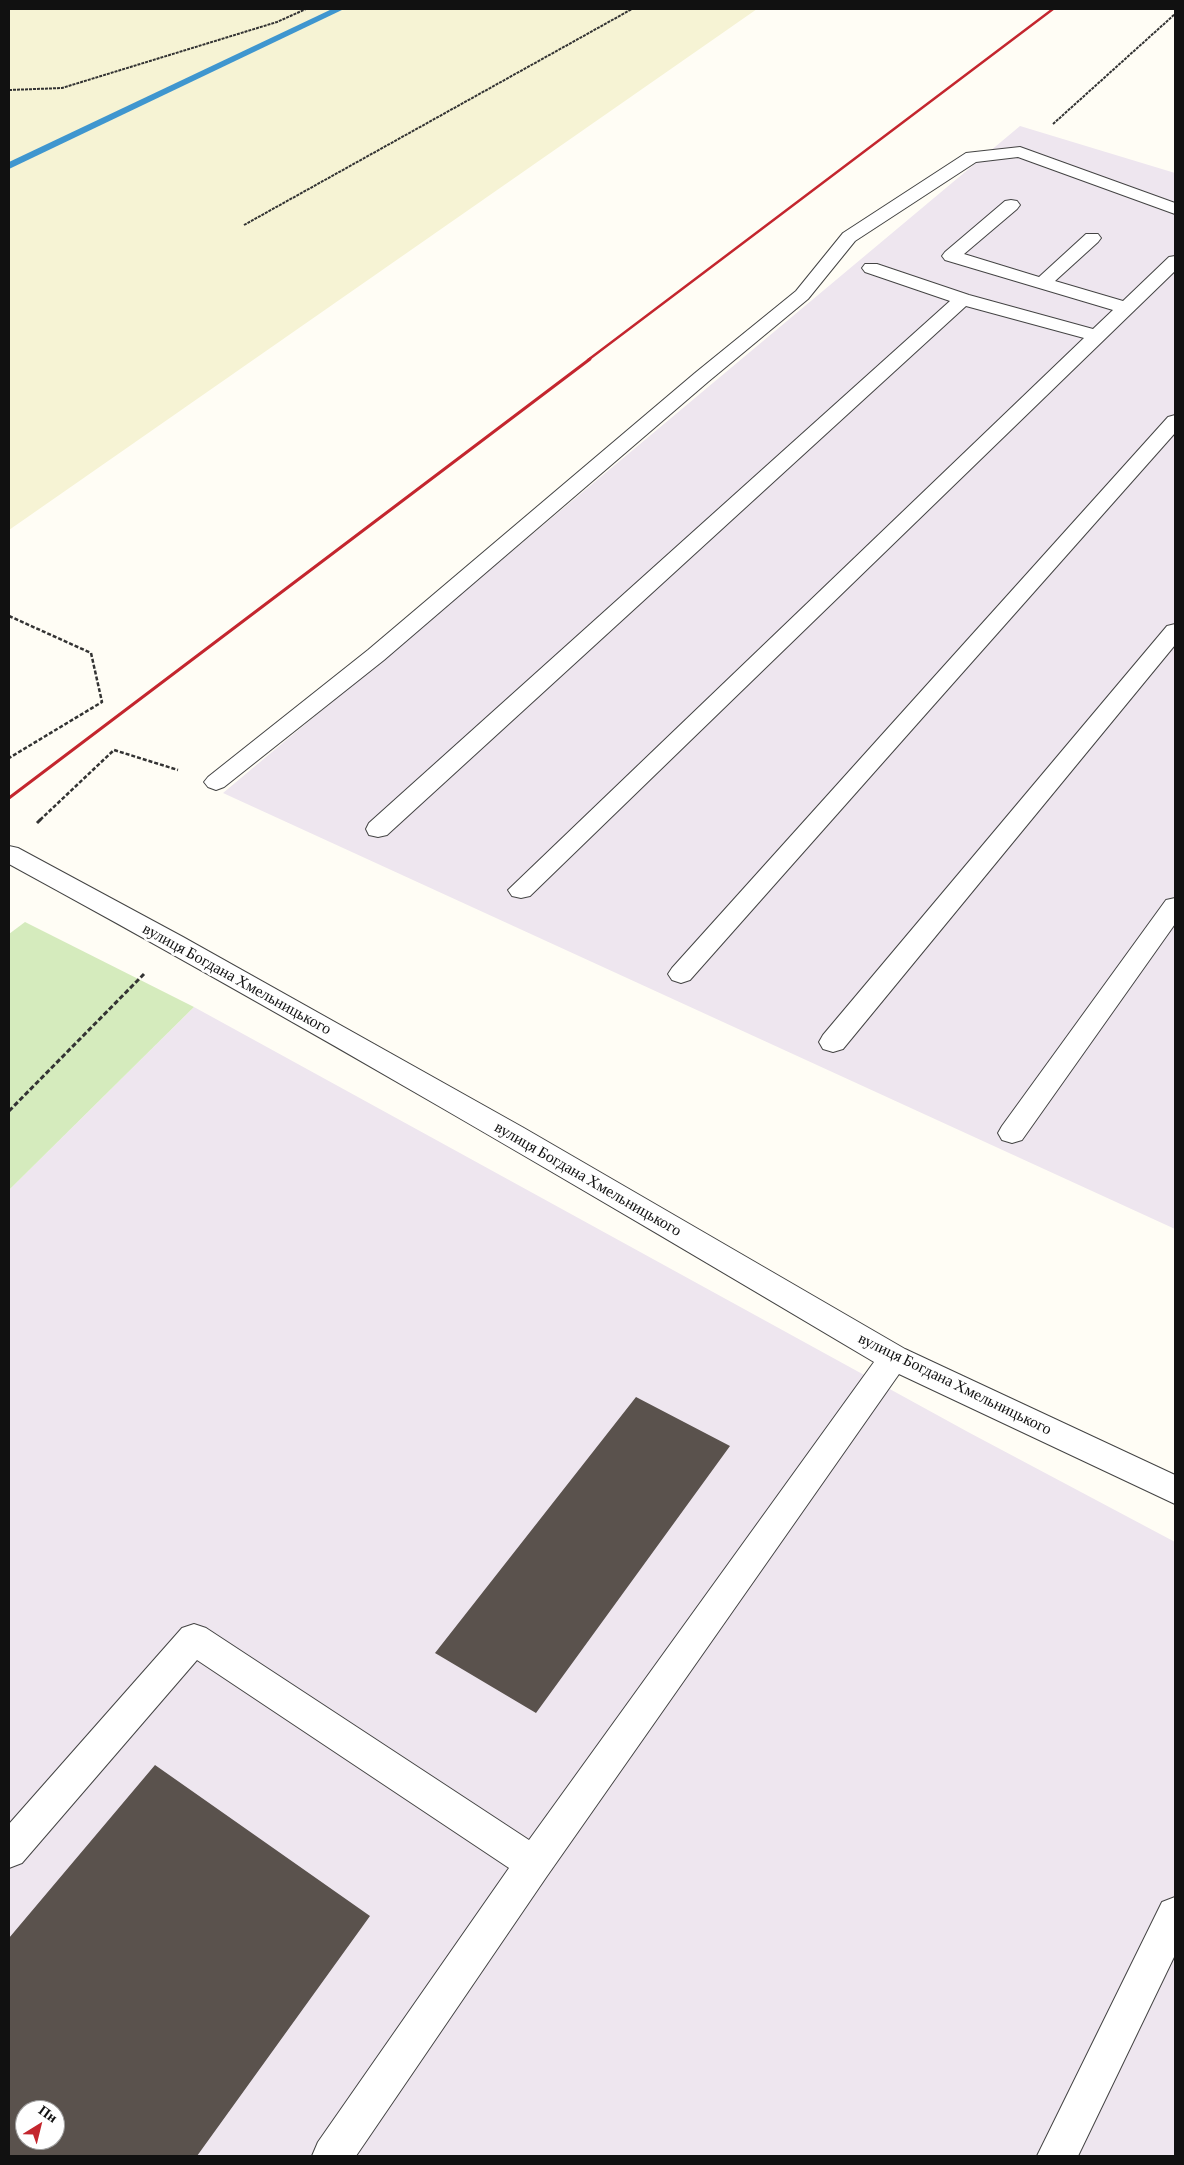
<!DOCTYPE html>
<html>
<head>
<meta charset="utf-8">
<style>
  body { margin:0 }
  #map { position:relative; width:1184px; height:2165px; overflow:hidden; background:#fffdf5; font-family:"Crimson Pro",serif }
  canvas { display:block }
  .frame { position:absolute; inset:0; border:10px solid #111; pointer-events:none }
  .north { position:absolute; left:15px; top:2100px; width:50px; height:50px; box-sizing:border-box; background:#fff; border:1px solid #a0a0a0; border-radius:50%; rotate:36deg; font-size:14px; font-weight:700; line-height:20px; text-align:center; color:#111 }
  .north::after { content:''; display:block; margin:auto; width:18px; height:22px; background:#c4262e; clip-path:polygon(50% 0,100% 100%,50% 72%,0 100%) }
</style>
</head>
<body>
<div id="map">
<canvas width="1184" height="2165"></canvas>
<div class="frame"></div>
<div class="north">Пн</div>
</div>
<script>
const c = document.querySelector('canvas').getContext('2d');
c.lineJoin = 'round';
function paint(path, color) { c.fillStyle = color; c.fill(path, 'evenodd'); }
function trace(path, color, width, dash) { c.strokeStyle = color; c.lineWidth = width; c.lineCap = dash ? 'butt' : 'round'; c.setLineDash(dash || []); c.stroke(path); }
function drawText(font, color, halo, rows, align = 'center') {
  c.font = font + ' "Crimson Pro",serif'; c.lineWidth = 5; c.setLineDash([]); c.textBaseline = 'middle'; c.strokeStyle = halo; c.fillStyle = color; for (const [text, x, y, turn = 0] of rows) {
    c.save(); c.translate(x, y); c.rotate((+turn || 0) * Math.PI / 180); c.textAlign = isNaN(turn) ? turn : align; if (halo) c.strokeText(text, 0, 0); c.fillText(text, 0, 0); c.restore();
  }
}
const industrial = new Path2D(`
  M1020 126 1175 173V1229L223 793Z
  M194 1007 968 1432 1175 1542V2156H9V1190ZM25 2110H55V2140H25Z`);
const farmland = new Path2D(`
  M9 9H757L9 530Z`);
const green = new Path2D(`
  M25 922 194 1007 9 1190V934Z`);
const stream = new Path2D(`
  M332 9H344L9 169V162Z`);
const building = new Path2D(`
  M636 1397 730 1446 536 1713 435 1653Z
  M155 1765 370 1916 197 2156H9V1938ZM25 2110H55V2140H25Z`);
const pathFar2 = new Path2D(`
  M9 90 62 88 277 22 306 9
  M1053 124 1175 14
  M244 225 632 9`);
const pathFar1 = new Path2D(`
  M9 616 91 653 102 702 9 758
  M40 820 114 750 178 770`);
const path = new Path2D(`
  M37 823 41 819
  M9 1111 144 974`);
const minor = new Path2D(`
  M1020 147 1175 203V214L1018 157 976 162 855 241 808 299 709 381 384 660 224 787 216 790 208 787 204 782 208 777 368 650 695 373 796 291 843 233 966 153Z
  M1011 200 1017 201 1020 205 1017 209 964 254 1039 277 1086 234H1098L1101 238 1098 242 1055 281 1123 301 1169 257 1175 256V271L530 896 521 898 512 896 508 890 1084 338 966 306 387 835 378 837 369 835 366 829 369 823 950 301 865 272 862 268 865 264H877L969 295 1093 329 1113 310 945 260 942 256 945 252 1005 201Z
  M1175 415V433L690 980 681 983 672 980 668 974 672 968 1168 417Z
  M1175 624V645L843 1049 833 1052 823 1049 819 1042 823 1035 1167 626Z
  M9 846 18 848 183 937 524 1128 905 1349 1175 1475V1504L899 1374 547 1876 356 2156H312L318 2142 509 1868 197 1660 22 1863 9 1868V1824L182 1628 194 1624 206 1628 529 1840 874 1362C588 1192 301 1023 9 864Z
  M1175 898V924L1022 1140 1012 1143 1002 1140 998 1133 1002 1126 1166 900Z
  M1175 1897V1955L1078 2156H1037L1162 1902Z`);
const railFar1 = new Path2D(`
  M588 360 1053 9`);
const rail = new Path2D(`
  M9 798 590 359`);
const streetNames = [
  ["вулиця Богдана Хмельницького",237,979,29],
  ["вулиця Богдана Хмельницького",588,1179,30],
  ["вулиця Богдана Хмельницького",955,1384,26]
];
paint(industrial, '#eee6ef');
paint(farmland, '#f6f3d4');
paint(green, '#d5ebbd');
paint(stream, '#3f96cf');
paint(building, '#5a524d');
trace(minor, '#444', 2);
trace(pathFar2, '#333', 2, [3, 1]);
trace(pathFar1, '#333', 2.5, [4, 2]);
trace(path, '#333', 3, [5, 2.5]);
paint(minor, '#fff');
trace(railFar1, '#c4262e', 2.5);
trace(rail, '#c4262e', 3);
drawText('16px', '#111', '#fff', streetNames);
</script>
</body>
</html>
